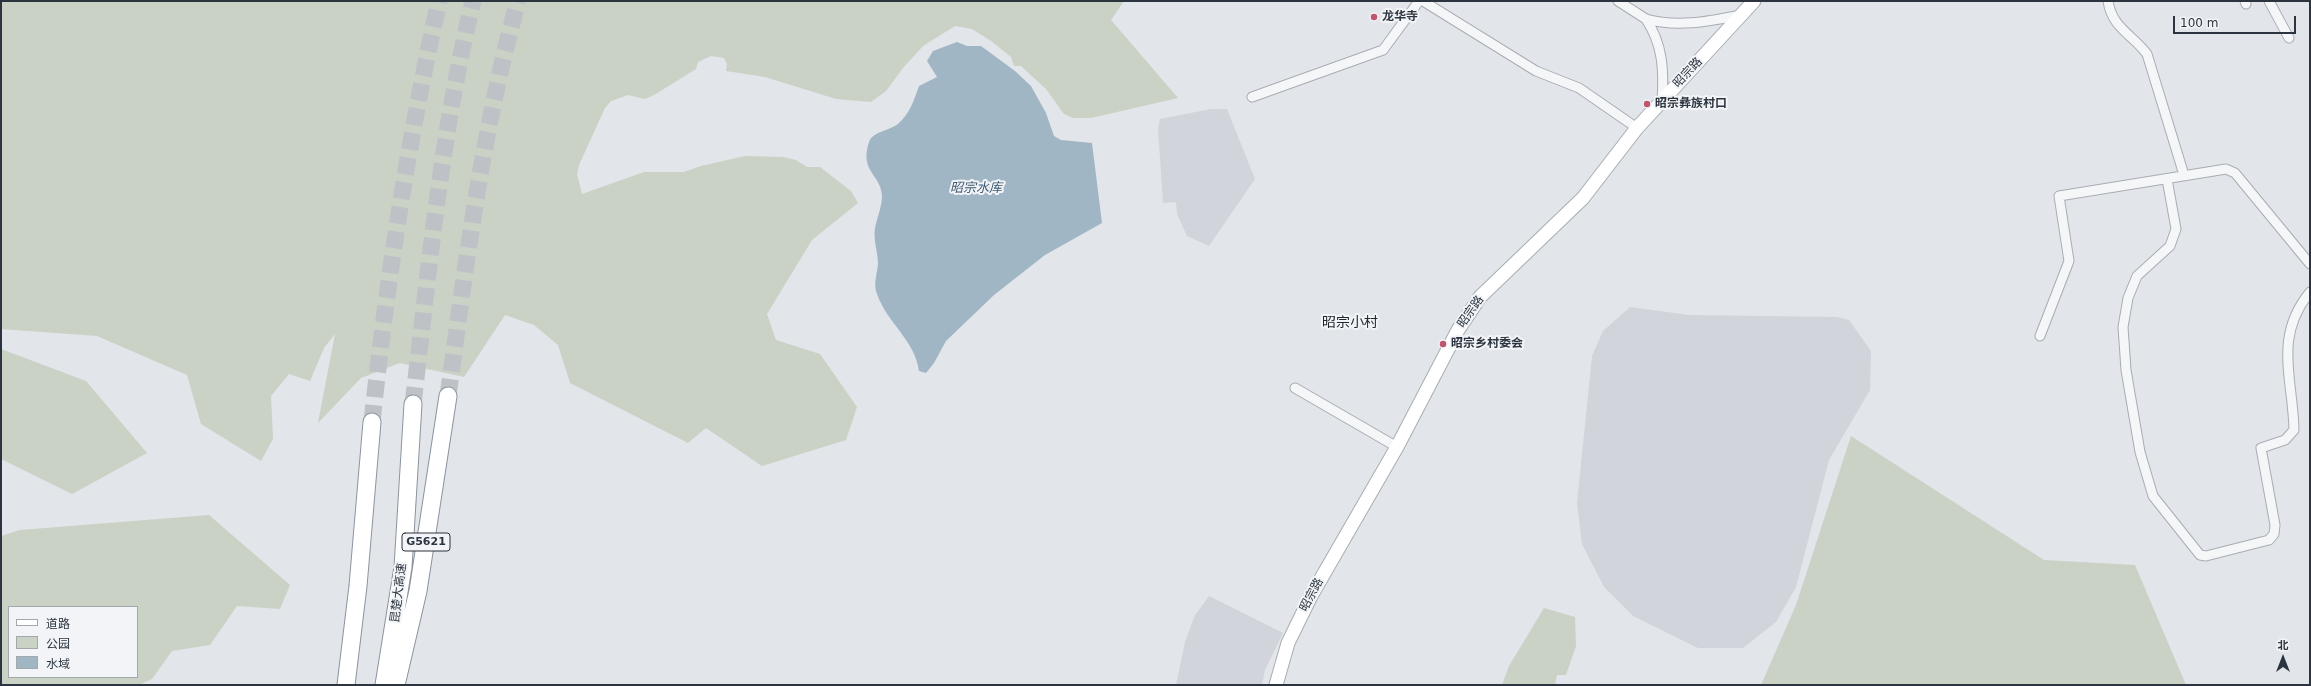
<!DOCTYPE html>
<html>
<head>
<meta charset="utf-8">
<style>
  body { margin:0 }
  #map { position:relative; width:2311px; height:686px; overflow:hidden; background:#e2e5e9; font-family:"DejaVu Sans","Noto Sans SC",sans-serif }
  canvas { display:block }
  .frame { position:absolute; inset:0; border:2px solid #2c353f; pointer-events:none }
  .legend { position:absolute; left:8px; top:606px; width:130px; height:72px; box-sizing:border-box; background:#f2f4f7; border:1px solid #a3a8ad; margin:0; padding:5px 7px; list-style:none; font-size:12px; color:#2c353f }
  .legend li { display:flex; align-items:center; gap:8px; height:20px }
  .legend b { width:20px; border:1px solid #a3a8ad }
  .north { position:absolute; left:2263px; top:638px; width:40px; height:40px; -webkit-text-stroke:3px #f2f4f7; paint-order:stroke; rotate:0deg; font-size:11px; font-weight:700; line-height:16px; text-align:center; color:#2c353f }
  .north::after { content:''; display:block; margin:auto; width:14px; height:18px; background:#2c353f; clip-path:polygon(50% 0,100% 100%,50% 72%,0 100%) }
  .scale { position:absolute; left:2173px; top:16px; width:123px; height:18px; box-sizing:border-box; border:2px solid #2c353f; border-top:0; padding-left:5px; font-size:12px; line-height:14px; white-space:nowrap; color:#2c353f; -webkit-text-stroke:3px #f2f4f7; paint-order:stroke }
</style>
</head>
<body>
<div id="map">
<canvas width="2311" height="686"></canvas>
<div class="frame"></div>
<ul class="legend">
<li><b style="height:5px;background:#fff"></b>道路</li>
<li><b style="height:11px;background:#c9d2c4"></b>公园</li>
<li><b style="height:11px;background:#a1b6c5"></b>水域</li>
</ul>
<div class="north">北</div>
<div class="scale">100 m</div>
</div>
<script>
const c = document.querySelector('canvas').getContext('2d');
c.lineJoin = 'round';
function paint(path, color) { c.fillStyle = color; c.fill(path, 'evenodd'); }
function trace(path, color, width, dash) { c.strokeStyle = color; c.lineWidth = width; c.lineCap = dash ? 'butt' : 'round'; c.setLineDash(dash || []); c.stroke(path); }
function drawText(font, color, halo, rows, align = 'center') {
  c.font = font + ' "DejaVu Sans","Noto Sans SC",sans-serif'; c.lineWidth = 4; c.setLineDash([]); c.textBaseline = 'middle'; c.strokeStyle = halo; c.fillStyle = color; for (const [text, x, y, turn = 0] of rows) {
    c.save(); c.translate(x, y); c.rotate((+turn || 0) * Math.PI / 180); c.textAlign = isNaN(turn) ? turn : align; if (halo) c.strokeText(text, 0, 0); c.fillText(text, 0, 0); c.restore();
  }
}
const built = new Path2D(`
  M1211 109H1227L1255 179 1209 246 1187 236 1177 214 1176 202 1163 203 1158 128 1160 119Z
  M1630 307 1689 315 1837 317 1849 320 1871 351 1870 390 1829 460 1796 587 1776 622 1743 648H1698L1633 616 1604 587 1582 544 1577 503 1592 356 1603 331Z
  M1209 596 1283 633 1265 670 1262 685H1176L1185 642 1195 615Z`);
const green = new Path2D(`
  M1 1H1124L1111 20 1178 98 1091 118H1073L1064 114 1046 89 1021 66H1014L1011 57 991 41 972 29 955 26 923 46 903 68 886 91 871 102 836 99 765 77 726 71 727 64 724 58 711 56 698 62 696 69 654 95 645 99 628 95 611 101 605 108 579 165 577 174 582 194 644 172H684L701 166 745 156 783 157 796 160 807 167H820L851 191 858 203 812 240 767 314 776 340 820 354 857 407 846 440 762 466 706 428 688 443 570 383 558 345 534 325 505 315 464 377 400 363 361 378 318 423 335 334 324 348 310 381 289 374 271 396 273 439 261 461 201 424 187 375 97 336 1 329Z
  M1 349 86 381 147 453 72 494 1 459Z
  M1851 436 2044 560 2135 565 2186 685H1761L1796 605Z
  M209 515 290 585 280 609 237 606 210 645 172 651 152 679 139 685H1V536L20 530ZM9 607H137V677H9Z
  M1544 608 1575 617 1576 646 1566 675H1557L1555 685H1502L1509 666Z`);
const water = new Path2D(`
  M957 42 967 46H981L1015 71 1031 86 1046 113 1054 136 1061 140 1092 143 1102 223 1045 255 994 295 946 341 934 363 926 373 919 371C915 340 887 323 877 294 873 285 877 274 878 264 878 252 873 240 875 228 877 217 882 207 882 196 881 174 859 172 869 142 873 131 890 131 899 123 910 113 914 100 919 86L937 77 927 61 933 51Z`);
const highwayTunnel = new Path2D(`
  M448 396C466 264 482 130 518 1
  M413 404C429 270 441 133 473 1
  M372 422C387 280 408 140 439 1`);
const street = new Path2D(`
  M1423 1 1536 71 1579 88 1637 128
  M1618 1 1646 19
  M2108 1C2112 28 2132 34 2147 54L2184 175
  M2245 1 2246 4
  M2269 1 2289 38
  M1252 97 1383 50 1419 1
  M1662 101C1664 70 1663 45 1646 19 1678 28 1710 21 1741 15
  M2167 179 2176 229 2170 246 2137 276 2128 298 2123 327 2126 370 2140 452 2153 496 2200 555 2206 556 2269 540 2274 534 2275 525 2261 448 2285 440 2294 430C2293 379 2273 337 2310 292
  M2040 336 2069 261 2059 196 2226 169 2235 173 2310 264
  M1295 388 1397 447`);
const secondary = new Path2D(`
  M1276 685 1288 643 1311 596 1397 447 1458 330 1480 297 1583 198 1637 128 1754 1`);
const highway = new Path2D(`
  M346 685 358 586 372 422
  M384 685 403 567 413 404
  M396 685 418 591 448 396`);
const markers = [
  [1374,17,4,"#c0556e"],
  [1647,104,4,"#c0556e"],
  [1443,344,4,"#c0556e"]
];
const shields = [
  [426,542,48]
];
const shieldNames = [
  ["G5621",426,542]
];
const poiNames = [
  ["龙华寺",1382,17],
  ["昭宗彝族村口",1655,104],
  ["昭宗乡村委会",1451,344]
];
const streetNames = [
  ["昭宗路",1688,73,-47],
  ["昭宗路",1471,312,-55],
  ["昆楚大高速",399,593,-83],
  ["昭宗路",1312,595,-62]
];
const waterNames = [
  ["昭宗水库",976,189]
];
const quarterNames = [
  ["昭宗小村",1350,323]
];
paint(built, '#d1d5db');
paint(green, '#c9d2c4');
paint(water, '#a1b6c5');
trace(highwayTunnel, '#bec2c7', 17, [17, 8]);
trace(street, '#a8adb3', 11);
trace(secondary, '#a8adb3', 15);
trace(highway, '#8b949e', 19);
trace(street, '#f5f6f8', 9);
trace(secondary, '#fff', 13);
trace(highway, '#fff', 17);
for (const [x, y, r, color] of markers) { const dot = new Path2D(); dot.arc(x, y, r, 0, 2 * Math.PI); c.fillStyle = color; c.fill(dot); trace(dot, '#f2f4f7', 1.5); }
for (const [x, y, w] of shields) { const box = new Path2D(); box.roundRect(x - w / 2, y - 9, w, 18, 3); c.fillStyle = '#f2f4f7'; c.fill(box); trace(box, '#2c353f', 1); }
drawText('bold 11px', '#2c353f', null, shieldNames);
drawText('bold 12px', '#2c353f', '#f2f4f7', poiNames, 'left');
drawText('12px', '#2c353f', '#f2f4f7', streetNames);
drawText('italic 13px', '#3a566f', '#f2f4f7', waterNames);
drawText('14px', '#1e2630', '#f2f4f7', quarterNames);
</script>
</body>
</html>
